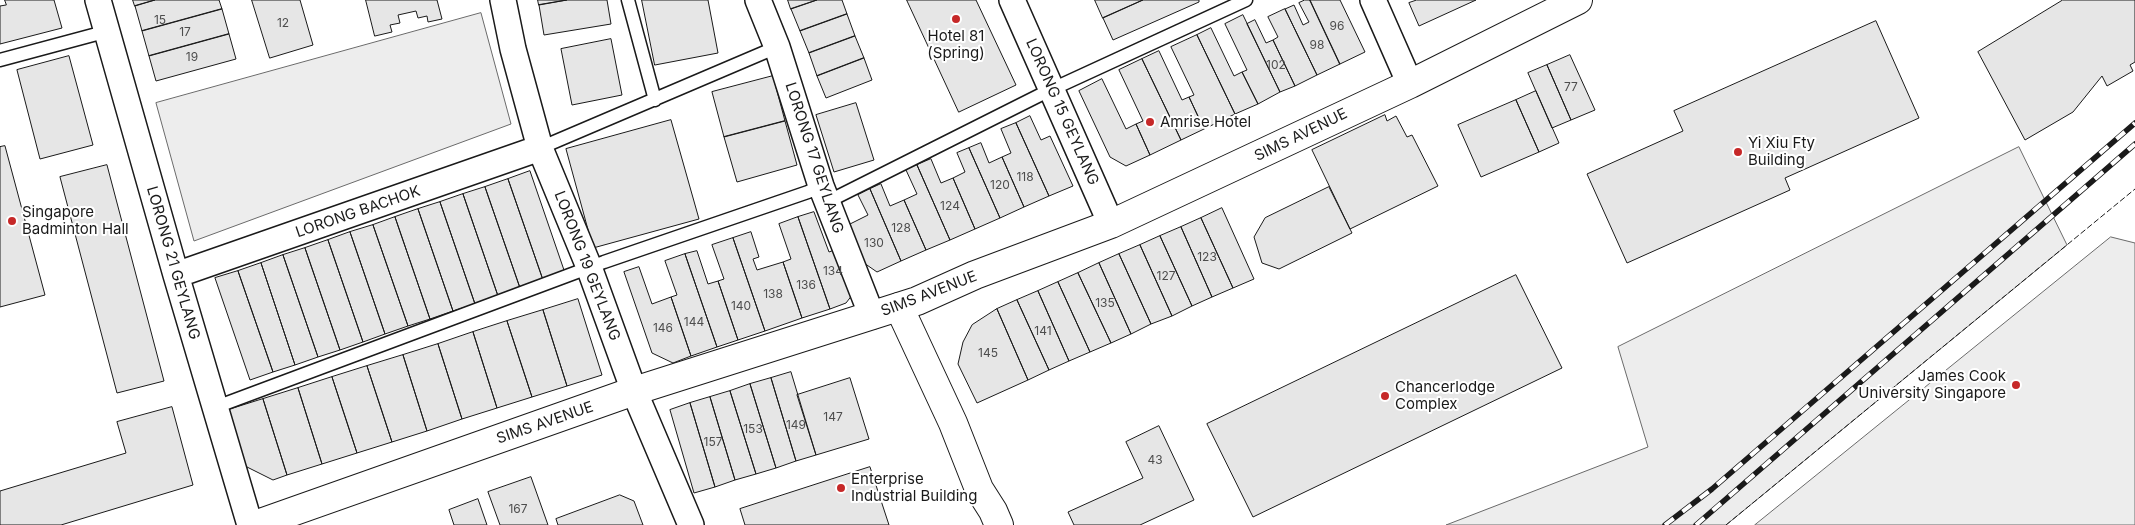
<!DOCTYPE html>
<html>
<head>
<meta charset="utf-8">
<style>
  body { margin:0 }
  canvas { display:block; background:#fff }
</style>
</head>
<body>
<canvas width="2135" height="525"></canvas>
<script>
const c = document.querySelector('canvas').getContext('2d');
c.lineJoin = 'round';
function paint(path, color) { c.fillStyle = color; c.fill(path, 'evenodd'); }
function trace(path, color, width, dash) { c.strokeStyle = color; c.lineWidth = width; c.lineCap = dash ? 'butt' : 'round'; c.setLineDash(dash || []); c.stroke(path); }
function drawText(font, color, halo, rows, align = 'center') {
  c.font = font + ' Inter,sans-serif'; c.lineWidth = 4; c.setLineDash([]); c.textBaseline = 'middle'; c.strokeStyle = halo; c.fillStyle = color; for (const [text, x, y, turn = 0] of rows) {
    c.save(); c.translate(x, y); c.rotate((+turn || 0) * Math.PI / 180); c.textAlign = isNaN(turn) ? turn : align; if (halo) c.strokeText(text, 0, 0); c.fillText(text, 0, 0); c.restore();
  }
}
const built = new Path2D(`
  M481 13 511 124 194 241 156 103Z
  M2019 147 2067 245 1726 525H1446L1648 447 1618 347Z
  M2111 237 2135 243V525H1755Z`);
const building = new Path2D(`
  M5 0H54L62 28 0 44V6L6 5Z
  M133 0H155L135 6Z
  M155 0H219L222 9 142 31 135 6Z
  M252 0H300L313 45 270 58Z
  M366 0H437L442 19 428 22 427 16 418 18 416 11 398 15 400 23 390 25 392 32 375 36Z
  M538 0H567L539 5Z
  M567 0H607L611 24 544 35 539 5Z
  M642 0H708L718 53 655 65Z
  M788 0H817L791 9Z
  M817 0H842L847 14 800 31 791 9Z
  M907 0H976L1016 85 959 112Z
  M1095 0H1143L1103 18Z
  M1143 0H1199V2L1113 40 1103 18Z
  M1305 0H1310L1340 64 1317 75 1285 9 1294 5 1303 25 1309 22 1299 3Z
  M1310 0H1340L1365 52 1340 64Z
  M1417 0H1476L1419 26 1409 3Z
  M2063 0H2135V62L2130 65 2133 71 2107 86 2102 76 2073 112 2025 140 1978 52Z
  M222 9 229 34 149 56 142 31Z
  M1285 9 1317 75 1295 86 1273 40 1278 37 1268 17Z
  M847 14 855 36 809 53 800 31Z
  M1243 15 1280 92 1258 104 1242 72 1247 70 1225 24Z
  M1255 20 1266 43 1273 40 1295 86 1280 92 1247 24Z
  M1876 21 1919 118 1785 178 1790 190 1627 263 1587 174 1683 131 1674 111Z
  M1211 28 1234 76 1242 72 1258 104 1235 114 1197 35Z
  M229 34 236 59 156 81 149 56Z
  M1197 35 1235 114 1204 129 1189 97 1194 95 1171 47Z
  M855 36 864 58 817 76 809 53Z
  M611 39 622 95 572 105 561 49Z
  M1159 51 1182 100 1189 97 1204 129 1181 140 1142 59Z
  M1570 55 1595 110 1571 120 1547 65Z
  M69 56 93 145 40 159 17 70Z
  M864 58 872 80 826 98 817 76Z
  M1142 59 1181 140 1150 155 1136 124 1143 121 1119 70Z
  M1547 65 1571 120 1552 128 1528 73Z
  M773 76 785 121 724 137 712 92Z
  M1102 79 1126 129 1136 124 1150 155 1126 166 1110 157 1079 91Z
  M1536 91 1559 143 1539 152 1516 100Z
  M1516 100 1539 152 1481 177 1458 125Z
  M856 103 874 160 834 172 816 115Z
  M1385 115 1387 121 1396 116 1407 137 1412 135 1438 186 1350 229 1312 150Z
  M1030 116 1041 140 1050 136 1073 186 1049 196 1016 123Z
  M671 120 699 219 593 248 566 149Z
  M785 121 797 165 737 182 724 137Z
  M1016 123 1049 196 1024 207 1002 157 1011 153 1001 129Z
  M981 143 989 163 1002 157 1024 207 1000 218 969 148Z
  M5 146 45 295 0 307V147Z
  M969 148 1000 218 975 229 953 178 965 172 957 153Z
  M931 159 941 183 953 178 975 229 950 240 917 165Z
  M107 165 164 381 117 393 60 177Z
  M917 165 950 240 926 250 904 200 917 194 906 170Z
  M530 171 565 273 543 280 508 179Z
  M508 179 543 280 520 288 485 187Z
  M881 184 890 206 904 200 926 250 901 261 870 189Z
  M485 187 520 288 498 296 463 194Z
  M1329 187 1352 233 1279 269 1262 263 1254 237 1265 218Z
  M870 189 901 261 877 272 864 263 848 225 868 215 858 195Z
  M463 194 498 296 475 304 440 202Z
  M440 202 475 304 453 311 418 209Z
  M1222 208 1254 279 1233 288 1201 218Z
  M418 209 453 311 430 319 395 217Z
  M814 212 829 252 842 247 856 290 846 303 830 309 798 217Z
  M395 217 430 319 408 326 373 225Z
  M798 217 830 309 802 318 783 262 791 259 779 224Z
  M1201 218 1233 288 1212 297 1181 227Z
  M373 225 408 326 385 334 350 232Z
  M1181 227 1212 297 1192 306 1160 236Z
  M350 232 385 334 363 342 328 240Z
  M751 232 759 257 753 259 757 270 783 262 802 318 765 331 733 238Z
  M1160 236 1192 306 1172 316 1140 245Z
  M733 238 765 331 738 340 718 281 724 279 712 245Z
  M328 240 363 342 340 350 305 248Z
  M1140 245 1172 316 1151 324 1119 254Z
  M305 248 340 350 318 357 283 255Z
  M697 251 708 284 718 281 738 340 717 347 685 254Z
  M685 254 717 347 691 356 671 297 677 295 665 261Z
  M1119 254 1151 324 1131 334 1099 263Z
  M283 255 318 357 295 365 261 263Z
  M261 263 295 365 273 372 238 271Z
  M1099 263 1131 334 1111 343 1078 273Z
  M639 267 652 304 671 297 691 356 673 363 652 353 624 272Z
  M238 271 273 372 250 380 215 278Z
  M1078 273 1111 343 1090 352 1058 282Z
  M1516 275 1562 368 1253 517 1207 424Z
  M1058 282 1090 352 1069 361 1038 291Z
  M1038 291 1069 361 1049 370 1017 300Z
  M578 299 602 375 567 386 543 310Z
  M1017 300 1049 370 1028 380 997 309Z
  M997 309 1028 380 977 403 958 364 963 342 972 325Z
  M543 310 567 386 532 397 507 321Z
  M507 321 532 397 497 408 473 332Z
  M473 332 497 408 462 419 438 344Z
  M438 344 462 419 427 431 403 355Z
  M403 355 427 431 392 442 367 366Z
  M367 366 392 442 357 453 332 377Z
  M791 372 816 455 796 461 771 378Z
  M332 377 357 453 322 464 298 388Z
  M771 378 796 461 776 468 750 384Z
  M850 378 869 439 816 455 797 395Z
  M750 384 776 468 756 474 730 391Z
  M298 388 322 464 287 475 263 399Z
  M730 391 756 474 735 480 710 397Z
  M710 397 735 480 715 487 690 403Z
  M263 399 287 475 273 480 245 466 228 410Z
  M690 403 715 487 694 493 670 410Z
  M172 407 193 485 61 525H0V491L126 453 117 422Z
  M1159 426 1194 500 1140 525H1074L1068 512 1143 478 1126 442Z
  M870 467 889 525H745L740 509Z
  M531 477 548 525H500L488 492Z
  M620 495 634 501 643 525H558L556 519Z
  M478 499 487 525H454L449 510Z`);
const lane = new Path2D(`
  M628 0 655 100
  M0 60 108 31
  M540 148 777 47
  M827 202 1046 92 1246 0
  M216 407 604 262 808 192 821 186`);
const street = new Path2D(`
  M98 0 176 275 250 525
  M503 0 513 49 540 148 589 267 634 391 691 525
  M758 0 777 47 821 186 872 316
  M1012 0 1111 224
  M1373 0 1410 84
  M176 275 540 148`);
const secondary = new Path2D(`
  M899 307 953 423 979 489 993 511 999 525`);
const primary = new Path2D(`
  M255 525 634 391 917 301 975 275 1111 224 1410 84 1578 0`);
const rail = new Path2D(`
  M1665 525 1712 489 2135 123
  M1696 525 2135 144`);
const fence = new Path2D(`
  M1726 525 2135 189`);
const markers = [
  [956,19,5,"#c62828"],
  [1150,122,5,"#c62828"],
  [1738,152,5,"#c62828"],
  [12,221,5,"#c62828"],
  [2016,385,5,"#c62828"],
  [1385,396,5,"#c62828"],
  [841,488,5,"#c62828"]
];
const numberNames = [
  ["15",160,20],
  ["12",283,23],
  ["96",1337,26],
  ["17",185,32],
  ["98",1317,45],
  ["19",192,57],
  ["102",1276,65],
  ["77",1571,87],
  ["118",1025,177],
  ["120",1000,185],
  ["124",950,206],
  ["128",901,228],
  ["130",874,243],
  ["123",1207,257],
  ["134",833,271],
  ["127",1166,276],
  ["136",806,285],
  ["138",773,294],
  ["135",1105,303],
  ["140",741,306],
  ["144",694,322],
  ["146",663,328],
  ["141",1043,331],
  ["145",988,353],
  ["147",833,417],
  ["149",796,425],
  ["153",753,429],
  ["157",713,442],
  ["43",1155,460],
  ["167",518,509]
];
const poiNames = [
  ["Hotel 81",956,36,"center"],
  ["(Spring)",956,53,"center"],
  ["Amrise Hotel",1160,122],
  ["Yi Xiu Fty",1748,143],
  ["Building",1748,160],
  ["Singapore",22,212],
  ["Badminton Hall",22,229],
  ["James Cook",2006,376,"right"],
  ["University Singapore",2006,393,"right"],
  ["Chancerlodge",1395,387],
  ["Complex",1395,404],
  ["Enterprise",851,479],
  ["Industrial Building",851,496]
];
const streetNames = [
  ["LORONG 15 GEYLANG",1062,112,66],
  ["SIMS AVENUE",1301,135,-26],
  ["LORONG 17 GEYLANG",814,158,72],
  ["LORONG BACHOK",358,212,-19],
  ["LORONG 21 GEYLANG",173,263,74],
  ["LORONG 19 GEYLANG",587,266,69],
  ["SIMS AVENUE",929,294,-21],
  ["SIMS AVENUE",545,423,-19]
];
paint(built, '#ededed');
trace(built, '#6a6a6a', 1);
paint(building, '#e6e6e6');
trace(building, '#1a1a1a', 1);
trace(lane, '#1a1a1a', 15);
trace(street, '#1a1a1a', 28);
trace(secondary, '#1a1a1a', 30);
trace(primary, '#1a1a1a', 30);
trace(lane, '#fff', 12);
trace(street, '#fff', 25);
trace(secondary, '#fff', 28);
trace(primary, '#fff', 28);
trace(rail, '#1a1a1a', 5.5);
trace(rail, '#fff', 4, [11]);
trace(fence, '#1a1a1a', 1, [6, 2.5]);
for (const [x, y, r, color] of markers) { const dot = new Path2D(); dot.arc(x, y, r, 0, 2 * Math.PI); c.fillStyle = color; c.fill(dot); trace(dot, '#fff', 2); }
drawText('12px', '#4d4d4d', null, numberNames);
drawText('15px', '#1a1a1a', '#fff', poiNames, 'left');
drawText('15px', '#1a1a1a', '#fff', streetNames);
</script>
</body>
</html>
